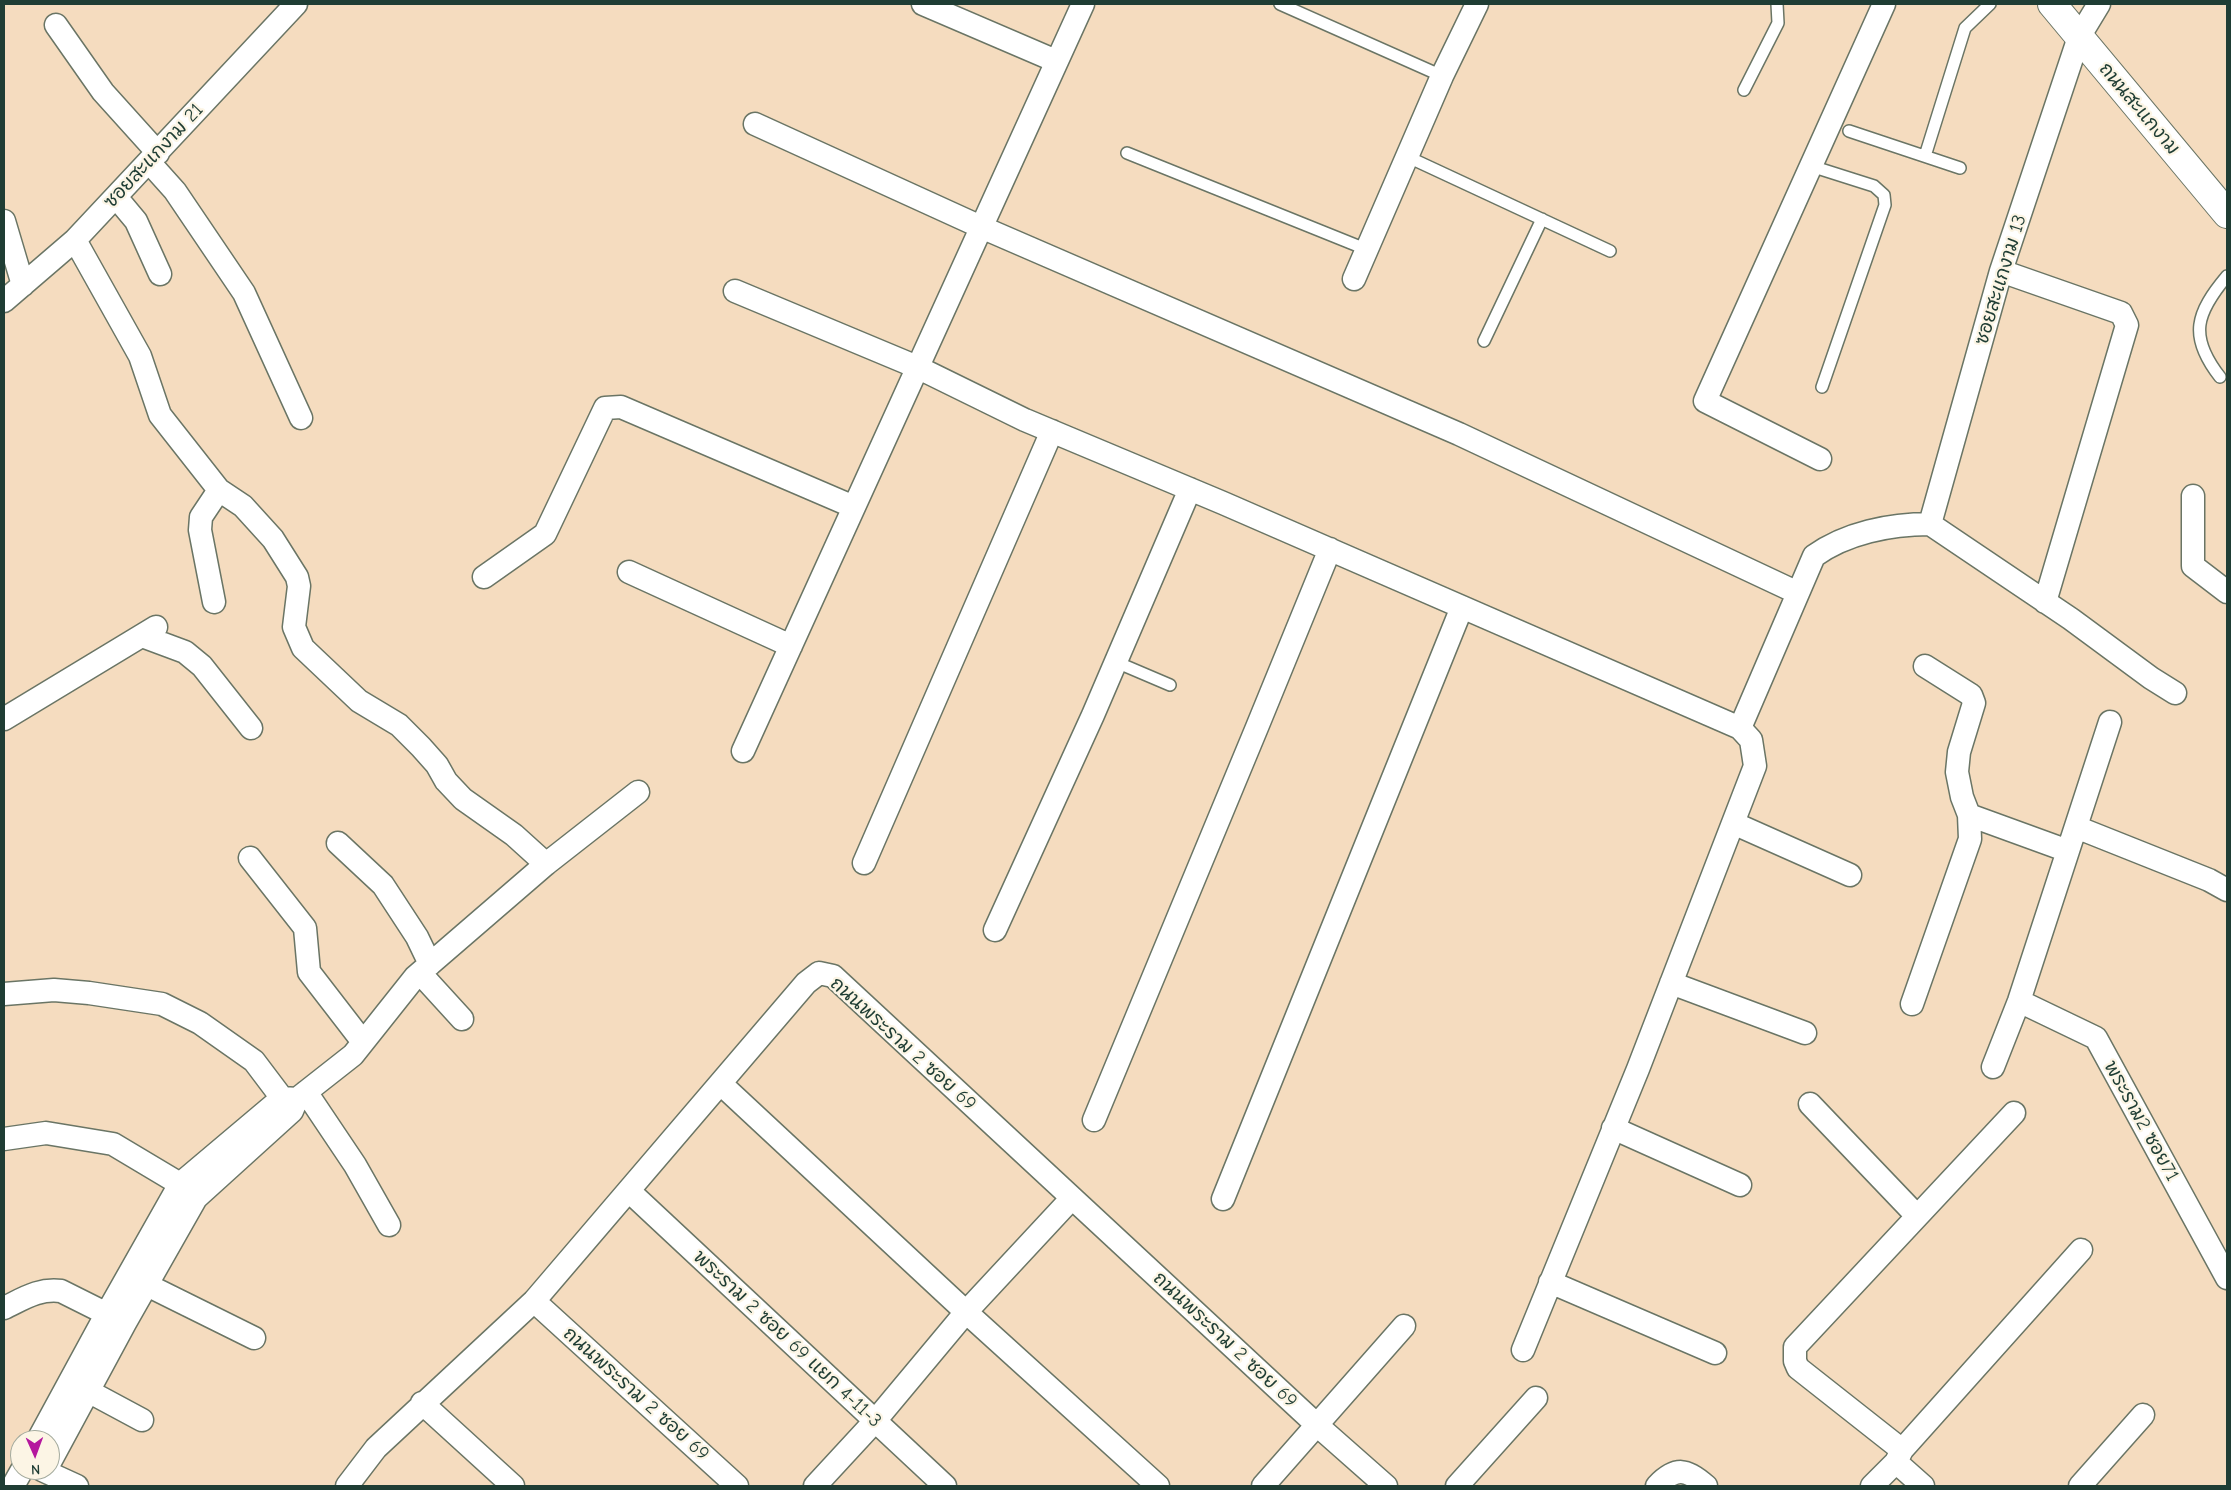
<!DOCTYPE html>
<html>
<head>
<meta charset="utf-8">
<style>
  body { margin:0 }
  #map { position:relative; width:2231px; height:1490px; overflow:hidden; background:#f5dcbf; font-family:"Comic Neue",sans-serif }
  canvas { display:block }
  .frame { position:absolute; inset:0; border:5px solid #1f3d34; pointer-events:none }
  .north { position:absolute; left:10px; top:1430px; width:50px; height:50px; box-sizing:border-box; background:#fcf5e5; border:1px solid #a4ab9e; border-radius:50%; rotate:178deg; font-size:14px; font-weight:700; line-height:20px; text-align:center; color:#1f3d34 }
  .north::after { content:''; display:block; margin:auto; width:18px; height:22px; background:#b5179e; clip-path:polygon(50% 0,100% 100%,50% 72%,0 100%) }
</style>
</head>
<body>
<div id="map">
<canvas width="2231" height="1490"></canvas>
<div class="frame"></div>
<div class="north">N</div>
</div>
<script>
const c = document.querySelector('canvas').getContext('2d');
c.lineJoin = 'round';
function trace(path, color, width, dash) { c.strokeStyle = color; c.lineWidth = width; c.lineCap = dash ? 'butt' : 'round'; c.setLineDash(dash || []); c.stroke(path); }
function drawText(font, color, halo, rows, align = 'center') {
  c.font = font + ' "Comic Neue","Playpen Sans Thai",sans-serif'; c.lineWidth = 4.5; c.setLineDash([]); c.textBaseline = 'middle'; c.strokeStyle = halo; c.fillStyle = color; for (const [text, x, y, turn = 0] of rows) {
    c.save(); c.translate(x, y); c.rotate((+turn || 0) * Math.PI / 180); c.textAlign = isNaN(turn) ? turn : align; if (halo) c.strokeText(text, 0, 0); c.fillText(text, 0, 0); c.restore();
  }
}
const lane = new Path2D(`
  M1280 4 1442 76
  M1744 90 1778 23 1777 4
  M1849 131 1960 168
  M1127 153 1368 250
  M1925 156 1965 28 1990 4
  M1408 157 1610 251
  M1811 166 1874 186 1884 195 1885 205 1822 387
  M1484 341 1542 219
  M2220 377C2188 336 2196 313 2227 276
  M1116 662 1170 685`);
const street = new Path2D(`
  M923 4 1056 61
  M56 25 103 92 158 153
  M755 124 981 227 1459 434 1798 593
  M149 162 175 191 244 293 301 418
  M116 197 136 221 160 274
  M4 221 23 285
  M75 240 140 356 160 415 219 490 243 506 273 539 297 577 299 586 294 627 303 648 359 701 399 725 421 747 437 765 446 781 463 799 514 835 546 864
  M2001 271 2121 313 2127 325 2045 602
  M1354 279 1442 76 1477 4
  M735 291 917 367 1025 420 1223 503 1740 728 1751 740 1755 766 1638 1069 1523 1350
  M4 301 75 240 296 4
  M1820 459 1705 401 1884 4
  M2193 496V566L2227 592
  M1930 524 2001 271 2079 37 2099 4
  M629 572 791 646
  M484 577 545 534 605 408 621 407 854 507
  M214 602 200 530 201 517 219 490
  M142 636 185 652 202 666 251 728
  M4 719 156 627
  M1740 728 1814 556C1846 533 1890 524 1930 524L2071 619 2151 678 2175 693
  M743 751 1083 4
  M1969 815 2068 851
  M1733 823 1850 875
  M2076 827 2209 880 2227 890
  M338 843 383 885 417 937 430 964
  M250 858 305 928 309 972 363 1042
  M864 863 1052 431
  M995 930 1093 715 1190 489
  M420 973 462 1019
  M1671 983 1805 1033
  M4 994 54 990 89 993 162 1004 200 1023 254 1061 291 1110
  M2019 1001 2096 1038 2227 1278
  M1912 1004 1970 839 1969 815 1962 797 1957 772 1959 752 1974 703 1971 695 1925 666
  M1993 1067 2019 1001 2110 722
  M721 1084 966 1312 1158 1486
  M306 1092 355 1165 389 1225
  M1810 1104 1917 1216
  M1094 1120C1172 929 1253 740 1330 549
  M1613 1128 1740 1185
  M4 1139 46 1133 113 1144 180 1184 191 1194
  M629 1191 945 1486
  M1223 1199 1462 607
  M1550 1282 1715 1353
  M147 1285 254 1338
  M534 1301 737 1486
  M4 1308C23 1299 39 1288 61 1291L119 1320
  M88 1391 142 1420
  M422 1403 513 1486
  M38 1440 107 1313 180 1184 282 1098 297 1099
  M1902 1450 1798 1368 1795 1361V1347L2014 1113
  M50 1462 125 1323 196 1198 292 1111 297 1099 353 1055 415 977 546 864 638 792
  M1896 1462 1923 1486
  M42 1470 77 1486
  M13 1486 22 1470
  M347 1486 376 1448 534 1301 806 983 819 973 833 976 1318 1426 1386 1486
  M815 1486 875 1421 966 1312 1072 1198
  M1263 1486 1404 1326
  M1457 1486 1536 1398
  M1657 1486C1676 1466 1687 1469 1706 1486
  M1872 1486 1896 1462 1902 1450 2081 1250
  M2080 1486 2143 1415`);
const secondary = new Path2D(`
  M2052 4 2227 214`);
const streetNames = [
  ["ถนนสะแกงาม",2139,109,50],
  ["ซอยสะแกงาม 21",154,156,-47],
  ["ซอยสะแกงาม 13",2001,280,-73],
  ["ถนนพระราม 2 ซอย 69",903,1044,42],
  ["พระราม2 ซอย71",2141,1121,61],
  ["พระราม 2 ซอย 69 แยก 4-11-3",787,1339,43],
  ["ถนนพระราม 2 ซอย 69",1225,1340,43],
  ["ถนนพระราม 2 ซอย 69",636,1394,42]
];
trace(lane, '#6a7565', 14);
trace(street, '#6a7565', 25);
trace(secondary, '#6a7565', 30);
trace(lane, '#fff', 11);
trace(street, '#fff', 22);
trace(secondary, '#fff', 28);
drawText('19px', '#1f3d34', '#fcf5e5', streetNames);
</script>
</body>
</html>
